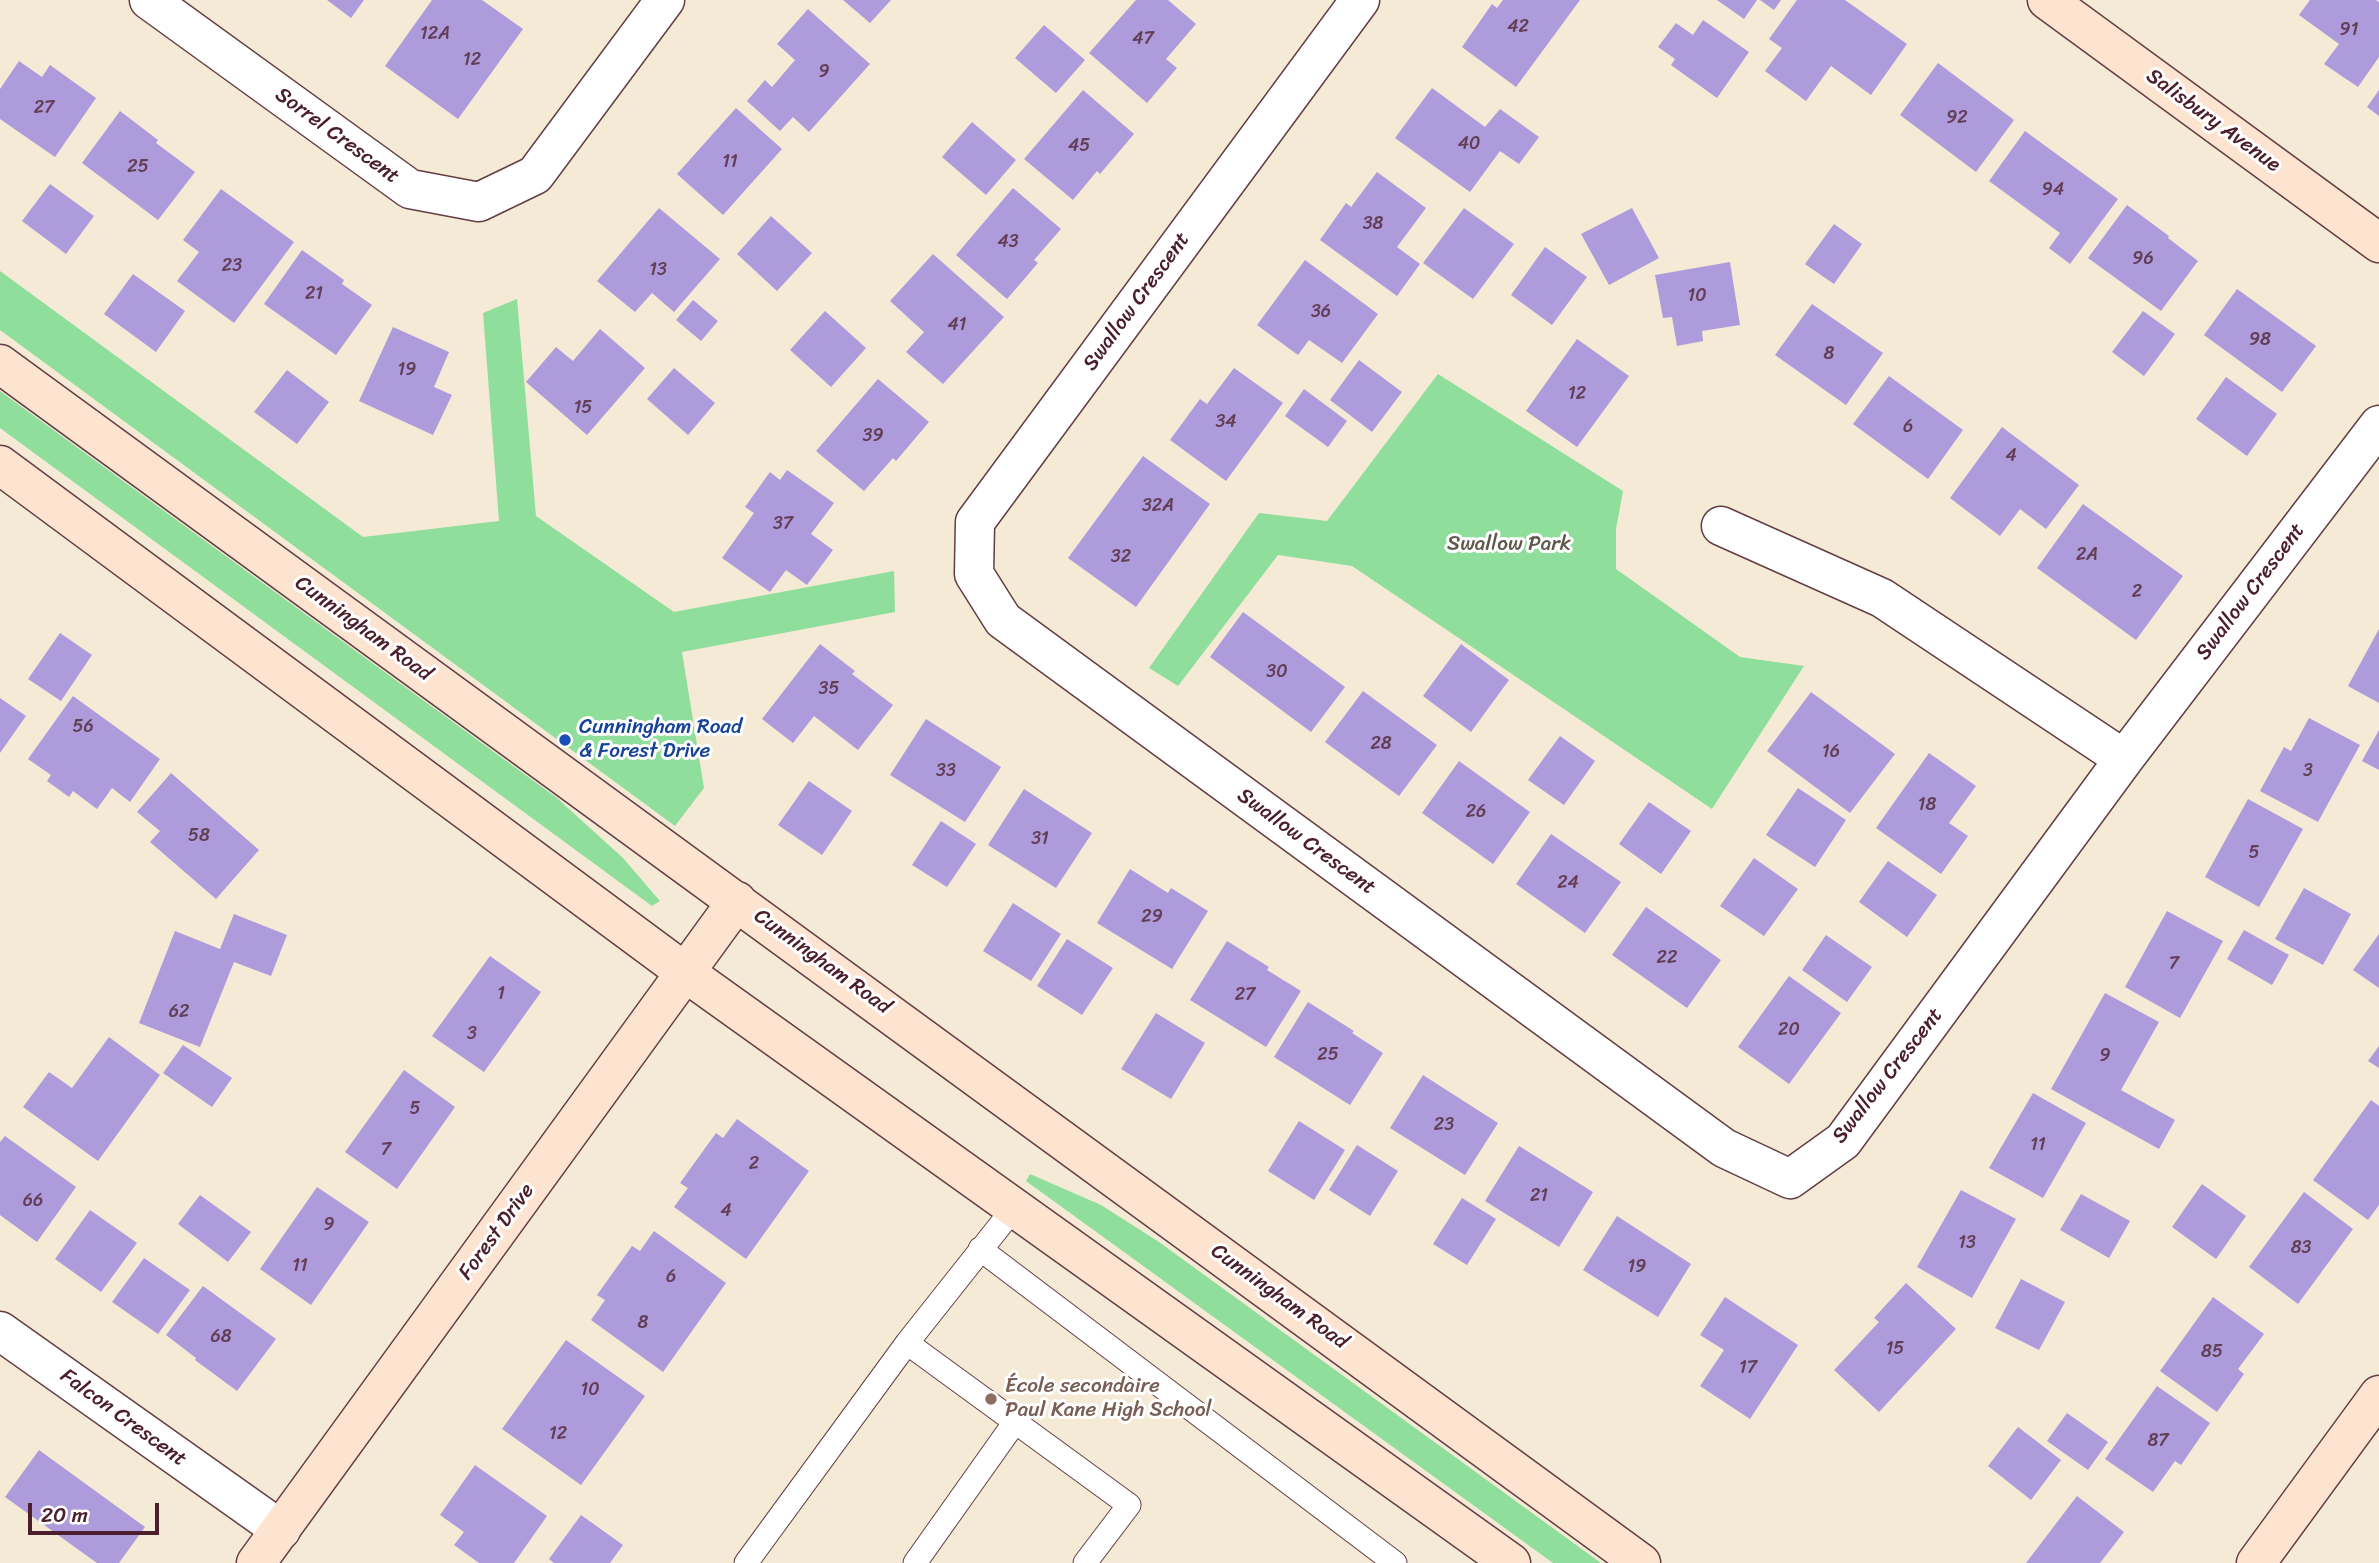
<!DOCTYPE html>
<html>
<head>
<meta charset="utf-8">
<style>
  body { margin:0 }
  #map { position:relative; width:2379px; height:1563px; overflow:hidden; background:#f5ead5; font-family:Sriracha,sans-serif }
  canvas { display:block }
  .scale { position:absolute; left:28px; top:1503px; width:131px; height:32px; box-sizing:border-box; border:4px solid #4a1f2b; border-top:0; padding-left:9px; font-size:21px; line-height:24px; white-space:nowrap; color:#4a1f2b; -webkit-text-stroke:5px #fff; paint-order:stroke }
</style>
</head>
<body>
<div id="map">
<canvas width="2379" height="1563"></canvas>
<div class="scale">20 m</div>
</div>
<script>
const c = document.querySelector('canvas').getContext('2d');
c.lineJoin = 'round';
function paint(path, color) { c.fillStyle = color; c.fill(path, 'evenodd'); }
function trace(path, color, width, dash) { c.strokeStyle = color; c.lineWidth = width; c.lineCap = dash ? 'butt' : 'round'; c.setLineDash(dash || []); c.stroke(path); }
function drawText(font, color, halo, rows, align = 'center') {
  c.font = font + ' Sriracha,sans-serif'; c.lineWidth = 6; c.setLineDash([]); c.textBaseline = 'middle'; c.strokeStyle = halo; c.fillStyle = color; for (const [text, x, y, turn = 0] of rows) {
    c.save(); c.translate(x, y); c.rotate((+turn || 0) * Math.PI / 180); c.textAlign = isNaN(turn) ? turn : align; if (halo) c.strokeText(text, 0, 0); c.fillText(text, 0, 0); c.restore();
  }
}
const green = new Path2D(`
  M0 271 363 537 499 521 483 313 517 299 536 516 674 612 894 571 895 612 682 652 704 788 675 826 0 330Z
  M1438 374 1623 491 1616 529V569L1740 657 1804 666 1712 809 1352 566 1278 555 1178 686 1149 668 1259 513 1327 521Z
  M0 391 557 798 623 858 660 901 652 906 0 428Z
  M1030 1174 1101 1205 1159 1242 1601 1563H1553L1026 1181Z`);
const building = new Path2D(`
  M327 0H364L351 18Z
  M432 0H482L523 29 458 119 385 66Z
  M843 0H891L870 23Z
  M1136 0H1168L1196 24 1166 59 1177 68 1147 103 1089 53Z
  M1503 0H1580L1516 87 1462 47 1492 4 1497 8Z
  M1717 0H1757L1744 19Z
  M1760 0H1781L1774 10Z
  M1797 0H1845L1907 44 1871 95 1831 66 1806 101 1765 71 1782 48 1769 39Z
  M2310 0H2376L2379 2V57L2358 87 2324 64 2339 44 2299 15Z
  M808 9 870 64 809 132 793 117 780 131 747 101 765 80 772 87 795 60 777 44Z
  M1703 20 1749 52 1717 98 1671 65 1675 59 1658 47 1676 23 1693 35Z
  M1044 25 1085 60 1056 93 1015 58Z
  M19 61 42 77 50 65 96 98 55 157 0 119V89Z
  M1938 63 2014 120 1976 172 1900 115Z
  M1432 88 1485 127 1500 109 1539 137 1519 164 1500 151 1470 192 1395 138Z
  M1083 90 1134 134 1100 174 1097 171 1073 200 1024 159Z
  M2379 90V116L2367 107Z
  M736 108 782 149 723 215 677 174Z
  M120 111 158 140 156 143 195 172 158 220 82 163Z
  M972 122 1016 160 986 195 942 157Z
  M2025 131 2118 199 2070 264 2049 248 2060 233 1989 181Z
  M1377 172 1426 208 1397 247 1420 264 1397 296 1320 240 1346 203 1351 207Z
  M50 184 94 216 66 254 22 221Z
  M1013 188 1061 229 1034 260 1038 263 1007 299 956 255Z
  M221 189 294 242 234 323 177 281 199 252 183 240Z
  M2127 205 2169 236 2168 238 2198 261 2161 311 2088 258Z
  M659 208 720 259 674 312 652 293 635 312 597 281Z
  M1464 208 1514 244 1473 299 1423 263Z
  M1632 208 1659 258 1609 285 1581 234Z
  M771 216 812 253 777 291 737 254Z
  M1834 224 1862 244 1834 284 1805 264Z
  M1545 247 1587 277 1552 325 1511 295Z
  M302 250 344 280 342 284 372 305 336 355 264 304Z
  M933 254 1004 317 943 384 906 352 924 332 890 301Z
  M1305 260 1378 314 1342 363 1309 340 1298 355 1257 325Z
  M1730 262 1740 325 1702 331 1703 341 1677 346 1672 317 1663 318 1655 275Z
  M133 274 185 311 156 352 104 314Z
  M2237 289 2316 346 2282 392 2204 335Z
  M693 300 718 321 701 341 676 320Z
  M1812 304 1883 353 1846 405 1775 355Z
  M825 311 866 348 831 387 790 350Z
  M2143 311 2175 334 2144 376 2112 352Z
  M393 327 449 352 434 387 452 395 433 435 359 401Z
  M600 329 645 368 587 435 526 382 556 347 573 361Z
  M1577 339 1629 376 1577 447 1526 411Z
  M1359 360 1402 392 1372 432 1330 400Z
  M674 368 715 403 688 435 647 399Z
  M1234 368 1283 403 1226 481 1170 440 1200 399 1207 404Z
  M287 370 329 402 297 444 254 412Z
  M1889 376 1963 430 1928 479 1853 424Z
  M2226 377 2277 414 2247 456 2196 419Z
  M878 379 929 422 896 461 893 458 864 491 816 451Z
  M1304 389 1347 421 1328 447 1285 416Z
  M2002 427 2079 485 2046 529 2020 509 2000 536 1950 498Z
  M1143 456 1210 504 1136 607 1068 558Z
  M787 470 834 503 811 534 833 550 807 585 786 570 770 592 722 558 754 513 745 507 770 472 780 480Z
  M2083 504 2183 576 2136 640 2037 568Z
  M1243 612 1345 687 1311 732 1210 657Z
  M2379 629V703L2348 686Z
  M60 633 92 655 61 701 28 679Z
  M820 644 855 671 852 674 893 705 858 750 814 716 793 743 762 719Z
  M1461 644 1509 680 1471 732 1423 696Z
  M1363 691 1437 745 1399 796 1325 742Z
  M1811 692 1895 754 1850 813 1767 751Z
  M73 696 160 759 130 802 112 788 97 809 73 791 69 797 47 781 51 775 28 759Z
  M0 698 26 716 0 753Z
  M2309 718 2360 745 2318 822 2260 791 2284 747 2291 751Z
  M926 719 1001 767 965 822 890 775Z
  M2379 730V770L2362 761Z
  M1560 736 1595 761 1564 805 1528 780Z
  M1929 753 1976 786 1949 823 1968 836 1941 874 1876 828Z
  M1459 761 1530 812 1493 864 1422 813Z
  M171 773 259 850 216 899 150 842 160 831 137 812Z
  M809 781 852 811 822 855 778 825Z
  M1798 788 1846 820 1815 867 1766 835Z
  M1024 789 1092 833 1056 888 988 845Z
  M2248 799 2303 829 2259 907 2205 877Z
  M1649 802 1691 831 1661 874 1619 844Z
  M941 821 976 844 947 887 912 865Z
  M1551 834 1621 882 1585 933 1516 884Z
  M1754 858 1798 889 1764 936 1720 906Z
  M1888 861 1937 895 1907 937 1859 902Z
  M1130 869 1168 893 1171 888 1208 911 1172 969 1097 923Z
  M2304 888 2351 914 2323 965 2275 939Z
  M1013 903 1061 934 1031 981 983 951Z
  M1646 907 1721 960 1687 1008 1612 955Z
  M2167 911 2223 941 2180 1018 2125 987Z
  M234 914 287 935 271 976 234 962 200 1047 139 1023 175 931 220 949Z
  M2244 930 2289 955 2272 985 2227 959Z
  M2379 934V988L2353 970Z
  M1826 935 1872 967 1847 1002 1802 970Z
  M1067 939 1113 968 1082 1015 1037 986Z
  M1227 941 1269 967 1267 970 1301 991 1266 1047 1190 1000Z
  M490 956 541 992 484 1072 432 1036Z
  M1789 976 1841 1013 1789 1084 1738 1047Z
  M2105 993 2159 1022 2121 1090 2175 1120 2159 1149 2051 1089Z
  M1308 1002 1354 1031 1352 1033 1383 1053 1350 1105 1274 1057Z
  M1156 1013 1205 1043 1171 1099 1121 1069Z
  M109 1037 160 1075 98 1161 23 1107 49 1072 72 1088Z
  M183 1045 232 1078 212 1107 163 1073Z
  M2379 1046V1068L2368 1061Z
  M404 1070 455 1107 397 1189 345 1152Z
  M1423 1075 1498 1123 1465 1175 1390 1128Z
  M2033 1093 2086 1123 2043 1198 1989 1168Z
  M2371 1100 2379 1106V1205L2368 1220 2313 1180Z
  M737 1119 809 1171 746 1259 674 1207 688 1188 680 1183 716 1133 723 1138Z
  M1299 1121 1345 1150 1314 1200 1268 1171Z
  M5 1136 76 1187 37 1242 0 1215V1142Z
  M1357 1145 1398 1171 1370 1216 1329 1190Z
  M1519 1146 1593 1192 1559 1247 1485 1201Z
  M2202 1184 2246 1216 2216 1259 2172 1227Z
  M317 1187 369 1222 311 1305 260 1269Z
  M1961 1190 2016 1219 1972 1298 1917 1267Z
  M2304 1192 2353 1229 2298 1304 2249 1267Z
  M2081 1194 2130 1221 2109 1258 2060 1230Z
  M200 1195 251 1232 228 1262 178 1224Z
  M1462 1198 1496 1219 1467 1265 1433 1244Z
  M90 1210 137 1243 101 1292 55 1259Z
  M1617 1216 1691 1264 1658 1317 1583 1270Z
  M654 1231 726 1283 663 1372 591 1320 605 1300 597 1295 632 1246 640 1251Z
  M144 1258 190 1290 158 1334 112 1302Z
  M2021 1279 2065 1302 2039 1350 1995 1328Z
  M1906 1283 1956 1329 1879 1412 1834 1370 1879 1322 1874 1318Z
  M203 1286 276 1339 237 1391 195 1360 196 1358 166 1335Z
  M1725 1297 1798 1345 1750 1419 1700 1386 1724 1350 1700 1335Z
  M2213 1297 2264 1334 2238 1369 2244 1374 2217 1412 2160 1371Z
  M566 1340 645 1396 581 1485 502 1429Z
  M2157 1386 2210 1423 2181 1465 2175 1461 2153 1492 2105 1459Z
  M2067 1413 2108 1442 2088 1470 2047 1441Z
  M2018 1427 2061 1460 2031 1500 1988 1466Z
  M39 1450 145 1527 119 1563H97L5 1497Z
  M475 1465 547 1516 514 1563H479L454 1545 464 1532 440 1515Z
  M2077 1496 2124 1532 2100 1563H2026Z
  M581 1515 623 1545 610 1563H554L549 1559Z`);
const lane = new Path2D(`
  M980 1249 1395 1563
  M907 1343 1129 1505 1085 1563
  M746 1563 907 1343 1014 1208
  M915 1563 1015 1422`);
const street = new Path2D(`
  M149 0 410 189 479 202 535 175 665 0
  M1360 0 975 522 974 574 1003 620 1724 1148 1790 1179 1843 1141 2124 759 2379 425
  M1721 526 1882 598 2124 759
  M0 1331 281 1530`);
const secondary = new Path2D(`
  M2047 0 2379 243
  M0 364 1641 1563
  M0 465 686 973 1511 1563
  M256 1563 737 901
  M2256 1563 2379 1395`);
const markers = [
  [565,740,7,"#1a4fb4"],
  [991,1399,7,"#8d6e63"]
];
const numberNames = [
  ["42",1518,27],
  ["91",2349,30],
  ["12A",435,34],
  ["47",1143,39],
  ["12",472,60],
  ["9",824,72],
  ["27",44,108],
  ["92",1957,118],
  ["40",1469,144],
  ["45",1079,146],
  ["11",730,162],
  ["25",138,167],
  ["94",2053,190],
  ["38",1373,224],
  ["43",1008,242],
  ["96",2143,259],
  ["23",232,266],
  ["13",658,270],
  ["21",314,294],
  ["10",1697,296],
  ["36",1321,312],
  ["41",957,325],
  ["98",2260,340],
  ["8",1829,354],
  ["19",407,370],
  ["12",1577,394],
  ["15",583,408],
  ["34",1226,422],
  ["6",1908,427],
  ["39",873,436],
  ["4",2011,456],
  ["32A",1158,506],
  ["37",783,524],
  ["2A",2087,555],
  ["32",1121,557],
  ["2",2137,592],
  ["30",1277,672],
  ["35",829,689],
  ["56",83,727],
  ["28",1381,744],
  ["16",1831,752],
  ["33",946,771],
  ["3",2308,771],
  ["18",1927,805],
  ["26",1476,812],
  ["58",199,836],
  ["31",1040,839],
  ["5",2254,853],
  ["24",1568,883],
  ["29",1152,917],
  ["22",1667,958],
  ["7",2174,964],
  ["1",501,994],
  ["27",1245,995],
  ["62",179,1012],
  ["20",1789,1030],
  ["3",472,1034],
  ["25",1328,1055],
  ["9",2105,1056],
  ["5",415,1109],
  ["23",1444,1125],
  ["11",2038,1145],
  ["7",386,1150],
  ["2",754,1164],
  ["21",1539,1196],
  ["66",33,1201],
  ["4",726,1211],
  ["9",329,1225],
  ["13",1967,1243],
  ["83",2301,1248],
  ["11",300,1266],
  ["19",1637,1267],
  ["6",671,1277],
  ["8",643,1323],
  ["68",221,1337],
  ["15",1895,1349],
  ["85",2212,1352],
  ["17",1748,1368],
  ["10",590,1390],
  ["12",558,1434],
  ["87",2158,1441]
];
const streetNames = [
  ["Salisbury Avenue",2213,121,36],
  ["Sorrel Crescent",337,136,36],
  ["Swallow Crescent",1137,302,-54],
  ["Swallow Crescent",2251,592,-53],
  ["Cunningham Road",363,629,36],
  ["Swallow Crescent",1306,842,36],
  ["Cunningham Road",822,962,36],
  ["Swallow Crescent",1888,1076,-52],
  ["Forest Drive",497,1232,-54],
  ["Cunningham Road",1279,1297,36],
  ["Falcon Crescent",123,1418,36]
];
const parkNames = [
  ["Swallow Park",1509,545]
];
const transitNames = [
  ["Cunningham Road",579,728],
  ["& Forest Drive",579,752]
];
const educationNames = [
  ["École secondaire",1005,1387],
  ["Paul Kane High School",1005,1411]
];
paint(green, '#8fde9c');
paint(building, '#ae9bdb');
trace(lane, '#643d44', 25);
trace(street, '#643d44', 41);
trace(secondary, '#643d44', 41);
trace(lane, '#fff', 23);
trace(street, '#fff', 38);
trace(secondary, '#fde4d1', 38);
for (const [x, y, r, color] of markers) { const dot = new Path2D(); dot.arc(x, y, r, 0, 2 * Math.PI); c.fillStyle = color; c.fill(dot); trace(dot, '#fff', 2.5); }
drawText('18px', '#633e57', null, numberNames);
drawText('21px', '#4a1f2b', '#fff', streetNames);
drawText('21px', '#5f584d', '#fff', parkNames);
drawText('21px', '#164399', '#fff', transitNames, 'left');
drawText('21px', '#785e54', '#fff', educationNames, 'left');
</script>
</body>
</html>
